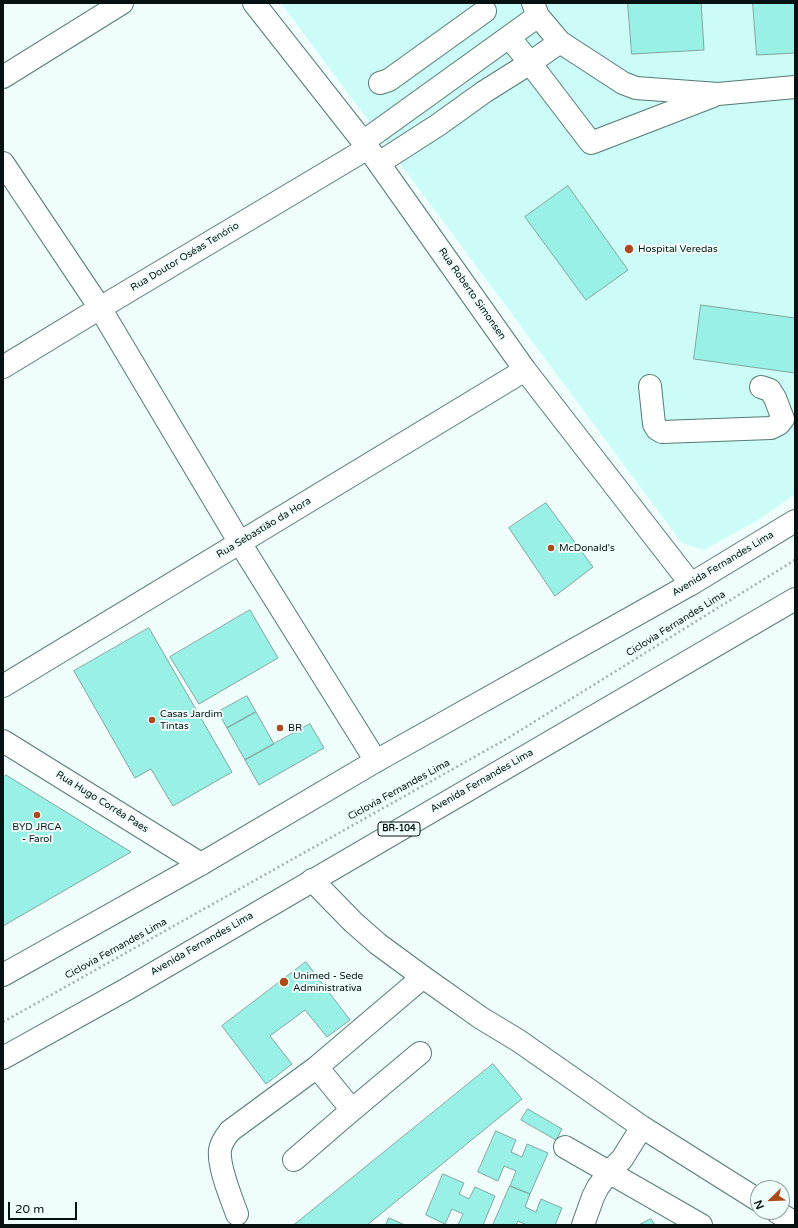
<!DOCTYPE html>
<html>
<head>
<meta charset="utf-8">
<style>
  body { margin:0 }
  #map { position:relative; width:798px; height:1228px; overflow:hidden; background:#effefc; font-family:"Varela Round",sans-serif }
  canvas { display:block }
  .frame { position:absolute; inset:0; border:4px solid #051211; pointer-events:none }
  .north { position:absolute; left:750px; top:1180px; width:40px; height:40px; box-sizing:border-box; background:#effefc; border:1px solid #91a09e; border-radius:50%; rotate:247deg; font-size:11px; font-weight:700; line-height:16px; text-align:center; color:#051211 }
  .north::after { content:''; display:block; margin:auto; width:14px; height:18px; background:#ae491a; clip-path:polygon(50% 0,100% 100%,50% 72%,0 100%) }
  .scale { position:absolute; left:8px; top:1202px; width:69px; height:18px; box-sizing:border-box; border:2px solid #051211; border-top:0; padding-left:5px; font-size:12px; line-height:14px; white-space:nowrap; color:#051211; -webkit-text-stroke:3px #effefc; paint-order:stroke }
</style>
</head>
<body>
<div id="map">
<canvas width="798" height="1228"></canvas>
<div class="frame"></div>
<div class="north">N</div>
<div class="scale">20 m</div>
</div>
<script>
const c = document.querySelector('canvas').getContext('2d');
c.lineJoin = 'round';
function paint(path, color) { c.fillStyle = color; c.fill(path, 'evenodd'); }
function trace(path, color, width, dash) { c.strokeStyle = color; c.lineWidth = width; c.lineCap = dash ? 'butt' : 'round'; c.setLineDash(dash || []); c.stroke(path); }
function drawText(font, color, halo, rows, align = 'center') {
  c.font = font + ' "Varela Round",sans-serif'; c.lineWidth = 4; c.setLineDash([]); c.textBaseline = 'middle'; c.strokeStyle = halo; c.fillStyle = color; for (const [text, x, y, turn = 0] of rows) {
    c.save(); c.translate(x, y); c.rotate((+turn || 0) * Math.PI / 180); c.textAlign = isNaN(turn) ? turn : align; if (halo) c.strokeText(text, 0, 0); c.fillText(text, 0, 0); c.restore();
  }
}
const built = new Path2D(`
  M281 3H795V494L761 518 704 550 682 543Z`);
const building = new Path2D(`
  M628 3H701L704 50 632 54Z
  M753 3H795V53L757 55Z
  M568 186 628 270 586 300 525 217Z
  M701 305 795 318V373L694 359Z
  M546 503 593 567 555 596 509 528Z
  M250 610 278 658 199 704 170 657Z
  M149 628 232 772 173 806 151 769 135 778 74 671Z
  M247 696 256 712 227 728 218 712Z
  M256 712 274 744 245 760 227 728Z
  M310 724 324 748 259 785 245 760Z
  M6 775 131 852 3 926V778Z
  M306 962 350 1020 327 1037 305 1010 270 1036 292 1064 266 1084 222 1026Z
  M493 1064 522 1099 367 1225H294Z
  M528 1109 562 1129 556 1140 521 1120Z
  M496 1131 516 1140 511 1152 522 1157 527 1144 548 1153 530 1194 510 1186 516 1171 504 1166 498 1181 478 1172Z
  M443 1174 464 1183 459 1194 469 1199 475 1187 495 1196 483 1225H458L463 1214 452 1209 445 1224 426 1215Z
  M510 1186 530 1194 525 1207 536 1212 541 1199 562 1208 555 1225H527L518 1221 516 1225H493Z
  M389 1218 405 1225H386Z
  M651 1219 655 1225H639Z`);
const path = new Path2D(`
  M3 1022 508 738 795 560`);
const minor = new Path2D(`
  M254 3 368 148 525 370 691 584
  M533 3 538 16 560 42 623 83 636 88 718 94 795 87
  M509 37 530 63 591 143 713 96
  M3 77 122 3
  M380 83 389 80 485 11
  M363 142 538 16
  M3 163 100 308 240 543 376 761
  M379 163 438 125 484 92 530 63 560 42
  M3 367 100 308 368 148
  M650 386 654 424 657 429 662 432 771 428 779 424 783 419 775 398 770 390 761 387
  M3 686 525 370
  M3 741 201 864
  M312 880 353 922 378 944 423 977 481 1018 519 1041 642 1127 758 1200
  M352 1110 420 1053
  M565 1147 701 1225
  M294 1160 352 1110 317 1067
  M777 1212 795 1223
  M237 1214C231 1197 218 1167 220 1150 221 1143 226 1136 230 1131L317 1067 423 977
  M583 1225 593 1197 598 1187 610 1171 622 1159 642 1127`);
const highway = new Path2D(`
  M3 975 201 864 376 761 691 584 795 521
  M3 1058 127 989 795 599`);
const markers = [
  [629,249,5,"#ae491a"],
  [551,548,4,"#ae491a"],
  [152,720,4,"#ae491a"],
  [280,728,4,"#ae491a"],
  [37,815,4,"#ae491a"],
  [284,982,5,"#ae491a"]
];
const shields = [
  [399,829,42]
];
const shieldNames = [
  ["BR-104",399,829]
];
const poiNames = [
  ["Hospital Veredas",638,249],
  ["McDonald's",559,548],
  ["Casas Jardim",160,714],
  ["Tintas",160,726],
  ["BR",288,728],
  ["BYD JRCA",37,827,"center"],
  ["- Farol",37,839,"center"],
  ["Unimed - Sede",293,976],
  ["Administrativa",293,988]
];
const streetNames = [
  ["Rua Doutor Oséas Tenório",185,257,-31],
  ["Rua Roberto Simonsen",472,294,55],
  ["Rua Sebastião da Hora",264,528,-31],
  ["Avenida Fernandes Lima",723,564,-31],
  ["Ciclovia Fernandes Lima",676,624,-32],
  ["Avenida Fernandes Lima",482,781,-30],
  ["Ciclovia Fernandes Lima",399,790,-29],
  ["Rua Hugo Corrêa Paes",102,802,32],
  ["Avenida Fernandes Lima",202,944,-30],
  ["Ciclovia Fernandes Lima",116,949,-29]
];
paint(built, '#cbfdf6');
paint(building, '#99f1e5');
trace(building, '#80a5a0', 1);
trace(minor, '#557974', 24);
trace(highway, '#557974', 24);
trace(path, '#a1afae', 2.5, [2, 3]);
trace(minor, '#fff', 22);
trace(highway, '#fff', 22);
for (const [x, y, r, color] of markers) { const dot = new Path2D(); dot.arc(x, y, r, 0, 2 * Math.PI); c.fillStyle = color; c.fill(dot); trace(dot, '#effefc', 1.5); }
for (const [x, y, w] of shields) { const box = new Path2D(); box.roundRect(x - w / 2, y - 7, w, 14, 3); c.fillStyle = '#effefc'; c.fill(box); trace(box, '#051211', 1); }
drawText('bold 9px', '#051211', null, shieldNames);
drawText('10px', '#051211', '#effefc', poiNames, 'left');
drawText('10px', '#051211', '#effefc', streetNames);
</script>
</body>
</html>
